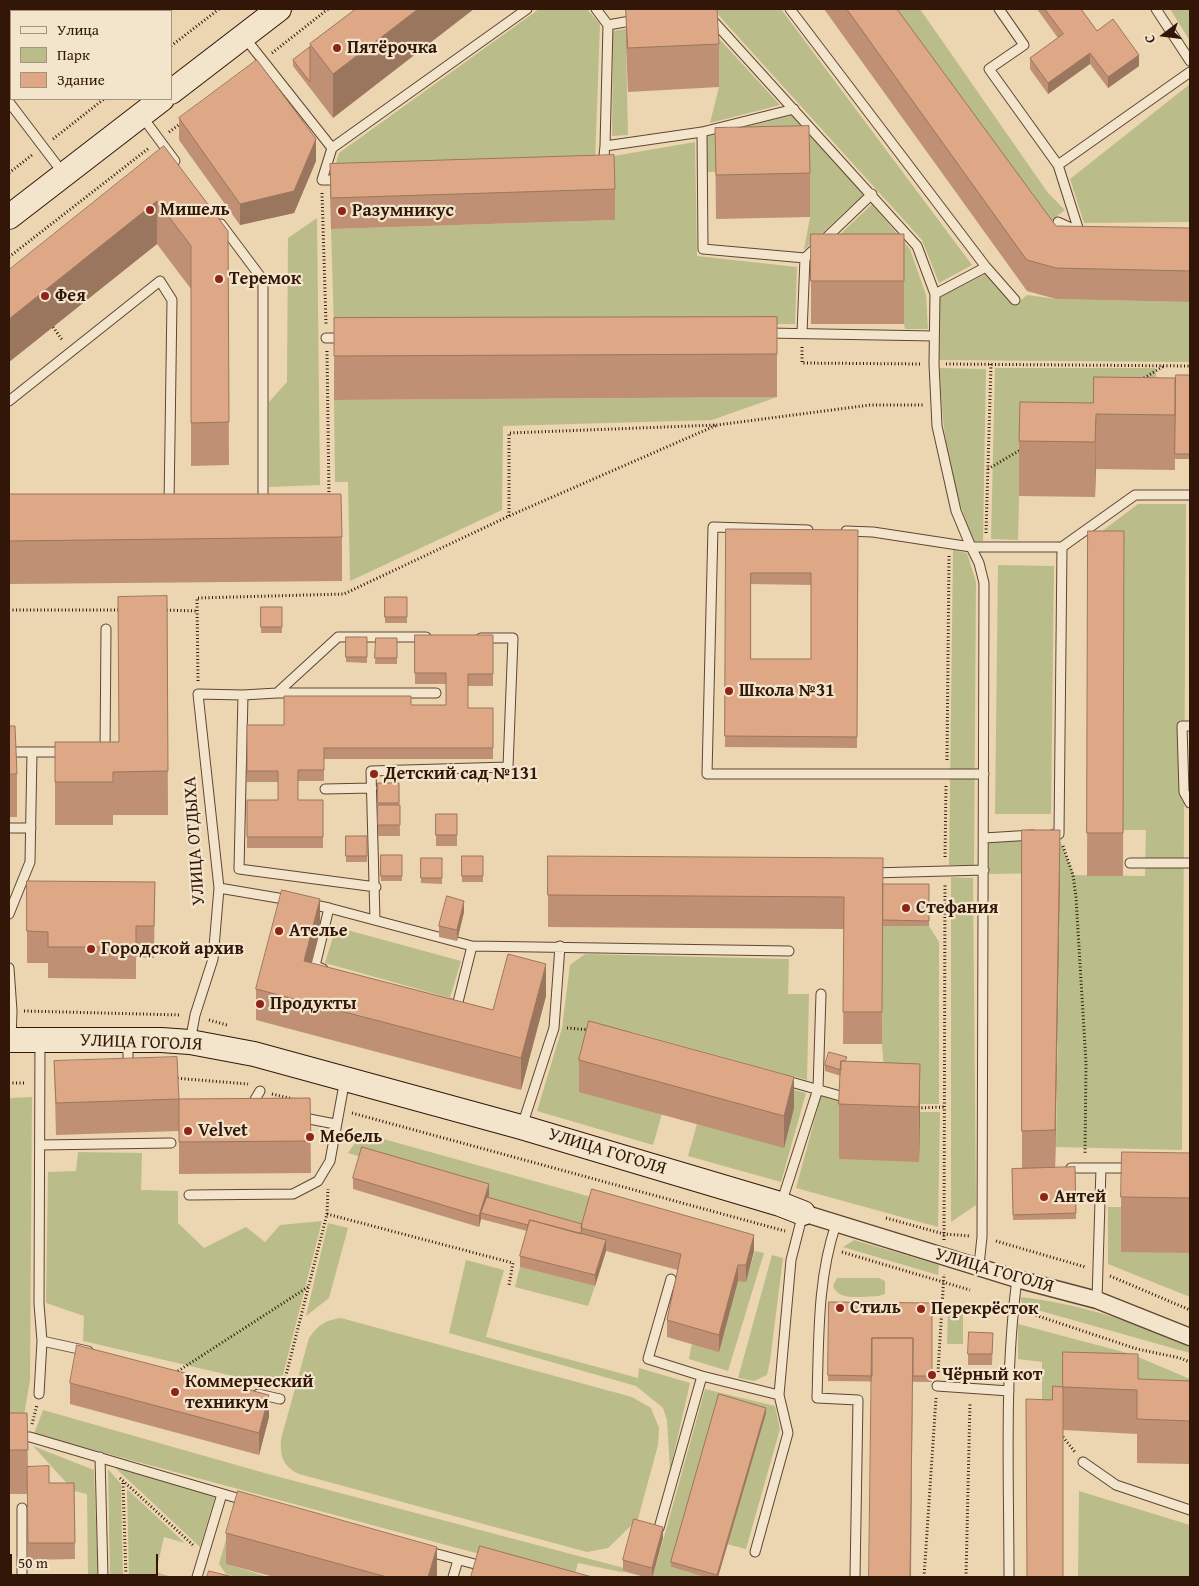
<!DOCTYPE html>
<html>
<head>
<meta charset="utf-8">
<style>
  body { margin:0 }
  #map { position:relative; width:1199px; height:1586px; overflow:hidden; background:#ecd5b1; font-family:"Gentium Book Plus",serif }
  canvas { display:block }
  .frame { position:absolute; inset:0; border:10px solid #321709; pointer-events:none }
  .legend { position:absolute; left:10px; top:10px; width:162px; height:90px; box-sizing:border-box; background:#f3e4cc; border:1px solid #a6927e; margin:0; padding:6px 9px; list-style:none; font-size:15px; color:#321709 }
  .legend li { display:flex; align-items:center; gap:10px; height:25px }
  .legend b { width:25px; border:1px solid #a6927e }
  .north { position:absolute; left:1139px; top:10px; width:50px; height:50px; -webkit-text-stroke:4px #f3e4cc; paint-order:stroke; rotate:255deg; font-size:14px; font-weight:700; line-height:20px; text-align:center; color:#321709 }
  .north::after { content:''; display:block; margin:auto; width:18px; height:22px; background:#321709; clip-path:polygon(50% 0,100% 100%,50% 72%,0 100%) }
  .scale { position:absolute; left:10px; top:1554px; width:148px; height:22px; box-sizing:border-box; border:2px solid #321709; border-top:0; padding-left:6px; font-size:15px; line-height:18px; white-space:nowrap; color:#321709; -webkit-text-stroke:4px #f3e4cc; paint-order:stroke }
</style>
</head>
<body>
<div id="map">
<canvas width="1199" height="1586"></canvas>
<div class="frame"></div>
<ul class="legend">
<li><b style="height:6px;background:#f3e4cc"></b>Улица</li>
<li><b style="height:14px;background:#babd8a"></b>Парк</li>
<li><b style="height:14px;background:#dea887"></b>Здание</li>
</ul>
<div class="north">С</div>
<div class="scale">50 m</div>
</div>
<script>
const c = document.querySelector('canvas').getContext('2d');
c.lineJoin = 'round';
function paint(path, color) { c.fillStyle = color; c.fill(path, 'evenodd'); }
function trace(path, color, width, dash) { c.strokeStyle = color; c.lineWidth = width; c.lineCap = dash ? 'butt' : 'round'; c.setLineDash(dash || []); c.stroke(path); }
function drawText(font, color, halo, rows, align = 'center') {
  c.font = font + ' "Gentium Book Plus",serif'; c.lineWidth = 4.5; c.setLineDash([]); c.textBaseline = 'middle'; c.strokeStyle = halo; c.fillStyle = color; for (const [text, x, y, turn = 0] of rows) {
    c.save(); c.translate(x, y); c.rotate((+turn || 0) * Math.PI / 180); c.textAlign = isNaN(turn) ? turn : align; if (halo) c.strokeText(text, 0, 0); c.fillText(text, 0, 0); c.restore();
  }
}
const green = new Path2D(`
  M539 9H587L600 24 595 162 334 170 339 153Z
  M713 9H781L972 265 939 283 922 240Z
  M874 9H920L1048 193 1065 210 1057 216 1052 226Z
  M1170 9H1190V41Z
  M701 19 780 105 710 123 719 87 626 45 628 135 612 136 613 31 662 23Z
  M1190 84V222L1084 223 1070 179Z
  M793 115 864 194 804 250 810 217 809 170 707 172 706 137Z
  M695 142 697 256 797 267 795 324 334 327 331 229 615 220 614 156Z
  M872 204 910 249 926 295 928 329H905L904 324 811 262Z
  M317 218 320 485 269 487V402L287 382 288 238Z
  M985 274 1014 306 1027 295 1056 299 1190 302V362L939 360 940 297Z
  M940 368 986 369 983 541H974C950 485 941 429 940 368Z
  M995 368H1155L1158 386 1020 457 1018 540 991 539Z
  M777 397 712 420 503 426 502 510 350 581 348 482H335L334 400Z
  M1138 504H1186L1182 1150 1056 1147 1060 873 989 874V841L1059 838 1074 875 1145 876 1146 830H1123L1124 575 1089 541Z
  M953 550 967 553 976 582 974 865H949Z
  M998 565 1054 566 1051 814H995Z
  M951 877 973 878 976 1205 951 1222Z
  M883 926H929L939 942V1104H914L885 1085 882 1044Z
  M336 927 461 961 450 998 325 963Z
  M585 954 789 959 788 994H809L807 1080 632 1032 624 1062 662 1114 653 1145 537 1111 562 1028 570 965Z
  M758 1081 806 1093 781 1182 688 1156 697 1124 784 1147Z
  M821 1096 842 1102 918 1162 920 1112H940L938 1227 796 1188Z
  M32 1097 30 1380 22 1427H9V1098Z
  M362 1133 595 1198 585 1230 487 1203 488 1195 348 1153Z
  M78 1152 142 1153 141 1190 178 1191V1223L204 1248 246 1227 265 1242 280 1225 322 1221 280 1387 83 1341 84 1316 46 1303 48 1172 76 1171Z
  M1108 1207H1122L1121 1251 1190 1253V1297L1108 1264Z
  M328 1223 348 1228 329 1298 306 1316Z
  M854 1240 939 1265 938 1275 843 1247Z
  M755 1251 764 1253 728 1371 689 1359 692 1343 719 1351 738 1281H746Z
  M772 1255 783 1258 770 1361 767 1375 754 1381 738 1378Z
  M466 1260 504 1270 486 1337 638 1378 639 1368 690 1383 670 1471 667 1420 663 1408 636 1386 449 1333Z
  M520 1267 595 1286 588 1306 515 1287Z
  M837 1278H879L885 1281V1294L879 1296C865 1296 838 1302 833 1286Z
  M1020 1297C1078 1303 1135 1323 1190 1343V1353L1023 1306Z
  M948 1310 963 1312V1344H947Z
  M341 1318 632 1397 651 1408 659 1428 658 1445 638 1519 608 1548 587 1552 299 1474C283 1466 280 1457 281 1439L309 1338C318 1325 325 1320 341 1318Z
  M1018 1324 1131 1354 1190 1379V1424L1042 1411V1362L1018 1359Z
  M705 1389 775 1406 780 1429 746 1549 727 1544 671 1567 705 1577H653Z
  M43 1410 268 1474 624 1568 623 1572 645 1577 578 1563 574 1577H565L34 1434Z
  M33 1446 94 1470 98 1577H88L87 1494 74 1491Z
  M110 1463 215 1497 200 1547Z
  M108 1469 121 1484 123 1577H110Z
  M127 1489 185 1543 164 1537 156 1572 172 1577H129Z
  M1079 1491 1190 1525V1577H1078Z
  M236 1505 227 1564 268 1577H237L226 1574 219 1564Z`);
const path = new Path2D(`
  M171 46 219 9
  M272 53 328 9
  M169 132 180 124
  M53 139 104 99
  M9 173 32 155
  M322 193 326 324
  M9 257 149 148
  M53 327 63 341
  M802 347V363L922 364
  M327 351 329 497
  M946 364 1190 366
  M1144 378 1164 366
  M988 469 1022 449
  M509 516V433L717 425 870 405H924
  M986 533 991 364
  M9 610H121
  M163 610 197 611
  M198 681 197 598 344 594 509 516 717 425
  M947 760 949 556
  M1063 846 1073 875 1076 897 1086 1063 1085 1155
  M945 857 946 786
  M24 1011 181 1015
  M209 1020 227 1025
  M567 1028 591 1030
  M174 1078 248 1084
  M9 1083H26
  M272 1094 293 1099
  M918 1108 944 1107
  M352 1113 785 1231
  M327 1214 513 1263 509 1285
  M886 1218 944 1234 970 1236
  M944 1240 945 884
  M996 1241 1085 1267
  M842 1252 970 1290
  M1110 1276 1190 1310
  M930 1304H942
  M1026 1312 1137 1349 1180 1358 1190 1362
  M938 1372 944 1274
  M175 1373 308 1287
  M283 1387 327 1214 328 1189
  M32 1424 37 1405
  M1063 1437 1075 1452
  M120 1478 193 1545
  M123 1483 126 1577
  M924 1577 936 1398
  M966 1577 970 1402`);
const lane = new Path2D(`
  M596 9 608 25 605 146
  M705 9 707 14 917 246 935 294 934 364 937 426 956 511 971 547H1062
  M790 9 986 267 935 294
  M999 9 1024 45 989 69 1058 165 1079 231
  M1156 9 1190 61
  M608 25 636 20
  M9 34 11 32
  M245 38 332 148 527 9
  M9 102 63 173
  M141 115 175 161
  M702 132 703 249 805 258 802 333
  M332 148 322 180H340
  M603 165 605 146 702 132 794 109
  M1058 165 1190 72
  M1058 222 1078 231
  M221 224 263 280V505
  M805 258 872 194
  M986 267 1015 300
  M767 333 934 336
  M326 338H344
  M9 401 160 281 172 300 169 505
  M808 530 713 527 707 774H984
  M846 531 873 532 971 547 979 563 984 583 982 1237 979 1265
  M426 637H338L277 693H436
  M243 695 277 693
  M1190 726H1182L1184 792 1190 803
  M9 752H32L30 862 9 914
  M32 752H67
  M105 752 106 629
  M325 789 372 788
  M9 828H31
  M1054 834H1059L1062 547 1135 495H1190
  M984 838 1033 835
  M1130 863H1190
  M872 873 984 870
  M219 888 290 900
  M310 904 329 908 315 966 323 969
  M329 908 472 946
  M375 920 371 771 508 767 513 638H481
  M9 968 12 1011 11 1040
  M451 1004 457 1006 472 946 789 951
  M128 1041V1070
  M190 1042 195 1015 213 959 219 888 198 694 243 695 239 869 376 887
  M784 1080 851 1099
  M250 1108 260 1091
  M299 1117 335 1124
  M522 1126 554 1028 560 946
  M40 1145 171 1143
  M1071 1168H1133
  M189 1195 293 1194 318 1181 330 1161 345 1079
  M781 1204 818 1089 821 994
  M836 1224C817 1280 819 1339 817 1398L858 1400 855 1577
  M671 1279 648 1359 702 1376
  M1097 1300 1101 1168
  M42 1341 88 1351
  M937 1386 1009 1391
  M39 1394 42 1341 39 1304 40 1040
  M258 1394 280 1399
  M9 1437H30L247 1501
  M100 1457 103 1577
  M1083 1462 1116 1485 1190 1510
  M659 1528 702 1376 779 1395
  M426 1551 486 1567
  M755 1552 788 1433 779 1395 791 1260 803 1213
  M22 1577V1508
  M197 1577 222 1494
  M453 1577 458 1560
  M1009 1577C1009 1478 1004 1377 1017 1279`);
const street = new Path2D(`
  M803 1213 1017 1279 1097 1300 1190 1337`);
const secondary = new Path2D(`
  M171 92 279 9
  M9 217 162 99
  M9 1040H161L190 1042 254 1054 521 1127 780 1204 803 1213`);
const wall = new Path2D(`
  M41 9H115L112 11H43Z
  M115 9H148L145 11H117Z
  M356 9 333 118 293 66V60L310 47V44Z
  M626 9H717L719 44V87L628 92 626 45Z
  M824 9H897L1056 226 1190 228V302L1056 299 1027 291Z
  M1037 9H1081L1097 31 1139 66 1108 88 1090 64 1048 94 1030 69V58L1058 38Z
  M179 118 316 161 294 213 240 225 179 140Z
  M715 128 810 173V217L716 219Z
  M164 146 228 231 229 465 191 466V289L157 244 9 362Z
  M330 164 615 189V220L331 229 330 195Z
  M811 234H904V324H811Z
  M777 317V397L334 400V318Z
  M1190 375V459H1175V470L1096 469 1095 497 1019 496V441L1093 403 1175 378Z
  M9 494 342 537V581L9 584Z
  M726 529 858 530 857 748 725 747ZM751 584 811 585V659H751Z
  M1088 531H1124L1123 876H1087Z
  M167 596 168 815H113V825H55V742H119Z
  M385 597H407V623H385Z
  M261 607H282V633H261Z
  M415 635H493V686H468V708H493V759H324V781H298V800H323V848H247V800H278V782H247V725H284L411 705H446V684H415Z
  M346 637H367V663L346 662Z
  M376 638H397V664H375Z
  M9 726 17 774V817H9Z
  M378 783H399L400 836H378Z
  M436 814H457V846H436Z
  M1022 830 1060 873 1055 1168 1075 1167 1076 1219 1013 1220 1012 1169H1022Z
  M346 836H367V862H346Z
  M381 855H402V881H381Z
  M462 856H483V882H462Z
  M548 856 883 884H929V926H883V890L882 1044H843L844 929 548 927Z
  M421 858H442V884L421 883Z
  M155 882 154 958 136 957V979L48 978V963H27V931Z
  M464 912 457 941 439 937V926Z
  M320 931 312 963 493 1010 546 996 521 1090 256 1020V989Z
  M579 1060 794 1108 784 1148 579 1092Z
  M54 1061 179 1099 310 1098 311 1173 179 1174V1131L56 1135Z
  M847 1061 920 1064V1119L919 1162 839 1159V1104L841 1076 825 1071V1065Z
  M1190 1153V1253L1121 1252V1197Z
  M353 1178 489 1195 488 1197 582 1224 754 1251 746 1282 738 1281 719 1352 667 1337V1320L678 1270 606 1251 595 1286 520 1267V1256L527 1231 481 1219 479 1227 353 1189Z
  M829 1302 932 1303V1382L828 1381Z
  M993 1333 992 1365H968V1354Z
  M1190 1381V1464L1137 1463V1434L1063 1430 1052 1400 1063 1387Z
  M70 1383 269 1417 259 1455 70 1404Z
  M9 1413H27L28 1467 49 1483H74L75 1559 28 1560V1491V1494H9Z
  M766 1413 718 1577H705L671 1567V1562Z
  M226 1533 437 1577H274L226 1564Z
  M663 1538 653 1577H645L623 1571V1560Z`);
const shadedWall = new Path2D(`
  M9 9H16L13 11H11V12L9 14Z
  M101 9H115L112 11H98Z
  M134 9H148L145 11H131Z
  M418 9H474L333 118V74Z
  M1090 53V64L1048 94V83Z
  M1139 55V66L1108 88V77Z
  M316 139V161L294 213 240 225V204Z
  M157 201V244L9 362V319Z
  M1096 414V469L1095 497Z
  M1060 830V873L1055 1173V1130Z
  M320 899V931L304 992V961Z
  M464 901V912L457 941V930Z
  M546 964V996L521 1090V1058Z
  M920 1064V1119L919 1162V1107Z
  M794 1077V1108L784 1148V1116Z
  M489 1184V1195L483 1214 481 1213V1219L479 1227V1216Z
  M754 1235V1251L746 1282V1265Z
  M606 1240V1251L595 1286V1275Z
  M738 1265V1281L719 1352V1335Z
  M913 1338 911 1577H910Z
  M269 1395V1417L259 1455V1433Z
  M766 1408V1413L718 1577H717Z
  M663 1527V1538L652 1577V1568Z
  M437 1547V1577H428Z`);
const building = new Path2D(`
  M50 9H101L98 11H52Z
  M124 9H134L131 11H126Z
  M356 9H418L333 74 310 44Z
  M626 9H717L719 44 628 48Z
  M847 9H897L1056 226 1190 228V271L1056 268 1027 260Z
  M1045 9H1081L1097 31 1113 19 1139 55 1108 77 1090 53 1048 83 1030 58 1063 34Z
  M310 47V82L293 60Z
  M257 60 316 139 294 191 240 204 179 118Z
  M809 126 810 173 716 175 715 128Z
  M164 146 228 231 229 422 191 423V246L157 201 9 319V270Z
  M614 155 615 189 331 198 330 164Z
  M811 234H904V281H811Z
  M777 317V354L334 356V318Z
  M1176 375H1190V454H1175Z
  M1094 377 1175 378V415L1096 414 1095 442 1019 441 1020 402 1093 403Z
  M9 494H341L342 537 9 541Z
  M726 529 858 530 857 737 725 736ZM751 573H811V659H751Z
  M1088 531H1124L1123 833H1087Z
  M167 596 168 771 113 772V782H55V742H119L118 597Z
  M385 597H407V617H385Z
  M261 607H282V627H261Z
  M415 635H493V674H468V708H493V748H324V770H298V800H323V837H247V800H278V771H247V725H284V696H411V705H446V673H415Z
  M346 637H367V657H346Z
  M376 638H397V658H375Z
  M9 726H15L17 774H9Z
  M378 783H399V803H378Z
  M378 805H400V825H378Z
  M436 814H457V835H436Z
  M1022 830H1060L1055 1130 1022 1131Z
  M346 836H367V856H346Z
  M381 855H402V876H381Z
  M462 856H483V876H462Z
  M548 856 883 858 882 1012H843L844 897 548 895Z
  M421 858H442V878H421Z
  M27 881 155 882 154 926H136V947H48V932L27 931Z
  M883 884H929V921L883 920Z
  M282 890 320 899 304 961 493 1010 508 954 546 964 521 1058 256 989Z
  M447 896 464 901 457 930 439 926Z
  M589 1021 794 1077 784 1116 579 1060Z
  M829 1052 847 1057 845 1061H841V1070L825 1065Z
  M177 1057 179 1099 310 1098 311 1141 179 1142V1099L56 1103 54 1061Z
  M841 1061 920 1064 919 1107 839 1104Z
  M362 1147 489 1184 479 1216 353 1178Z
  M1122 1152 1190 1153V1198L1121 1197Z
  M1075 1167 1076 1213 1013 1215 1012 1169Z
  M592 1189 754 1235 746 1265H738L719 1335 667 1320 681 1254 581 1228Z
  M487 1197 582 1224 581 1234 530 1220 528 1225 481 1213Z
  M530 1220 606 1240 595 1275 520 1256Z
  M829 1302 932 1303V1376H913V1338H872V1376L828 1375Z
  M969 1332 993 1333 992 1354H968Z
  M872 1338H913L910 1577H869Z
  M77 1345 269 1395 259 1433 70 1383Z
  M1063 1352 1138 1354V1379L1190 1381V1421L1137 1419V1390L1063 1387Z
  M1053 1386 1063 1387V1577H1027L1026 1399 1052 1400Z
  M719 1394 766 1408 717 1575 671 1562Z
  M9 1413H27L28 1450H9Z
  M49 1466V1483H74L75 1543H28L27 1467Z
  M238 1491 437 1547 428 1577H387L226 1533Z
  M634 1519 663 1527 652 1568 623 1560Z
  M480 1546 592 1577H471Z
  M209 1571 233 1577H207Z`);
const markers = [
  [337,48,5,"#8f2418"],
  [150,210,5,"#8f2418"],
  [342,211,5,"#8f2418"],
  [219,279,5,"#8f2418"],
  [45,296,5,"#8f2418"],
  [729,691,5,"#8f2418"],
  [374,774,5,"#8f2418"],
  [906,908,5,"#8f2418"],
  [279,931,5,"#8f2418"],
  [91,949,5,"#8f2418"],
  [260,1004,5,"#8f2418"],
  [188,1131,5,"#8f2418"],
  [310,1137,5,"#8f2418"],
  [1044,1197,5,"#8f2418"],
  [840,1308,5,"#8f2418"],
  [921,1309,5,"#8f2418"],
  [932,1375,5,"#8f2418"],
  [175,1392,5,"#8f2418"]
];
const poiNames = [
  ["Пятёрочка",347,48],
  ["Мишель",160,210],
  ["Разумникус",352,211],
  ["Теремок",229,279],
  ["Фея",55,296],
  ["Школа №31",739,691],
  ["Детский сад №131",384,774],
  ["Стефания",916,908],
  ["Ателье",289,931],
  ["Городской архив",101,949],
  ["Продукты",270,1004],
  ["Velvet",198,1131],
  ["Мебель",320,1137],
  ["Антей",1054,1197],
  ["Стиль",850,1308],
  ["Перекрёсток",931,1309],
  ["Чёрный кот",942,1375],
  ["Коммерческий",185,1382],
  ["техникум",185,1403]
];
const streetNames = [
  ["УЛИЦА ОТДЫХА",195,841,-94],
  ["УЛИЦА ГОГОЛЯ",141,1043,2],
  ["УЛИЦА ГОГОЛЯ",607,1152,17],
  ["УЛИЦА ГОГОЛЯ",994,1271,16]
];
paint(green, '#babd8a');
trace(lane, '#604633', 11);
trace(street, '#604633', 19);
trace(secondary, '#321709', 26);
trace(path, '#321709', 3, [1, 2.5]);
trace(lane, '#f3e4cc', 9);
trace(street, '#f3e4cc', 16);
trace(secondary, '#f3e4cc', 24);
paint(wall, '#bf9074');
paint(shadedWall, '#9b765e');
paint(building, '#dea887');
trace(building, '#9b765e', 1);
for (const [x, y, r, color] of markers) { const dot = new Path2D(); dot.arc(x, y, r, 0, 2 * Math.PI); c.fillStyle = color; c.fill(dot); trace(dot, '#f3e4cc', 2); }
drawText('bold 18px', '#321709', '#f3e4cc', poiNames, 'left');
drawText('18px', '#321709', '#f3e4cc', streetNames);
</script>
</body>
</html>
